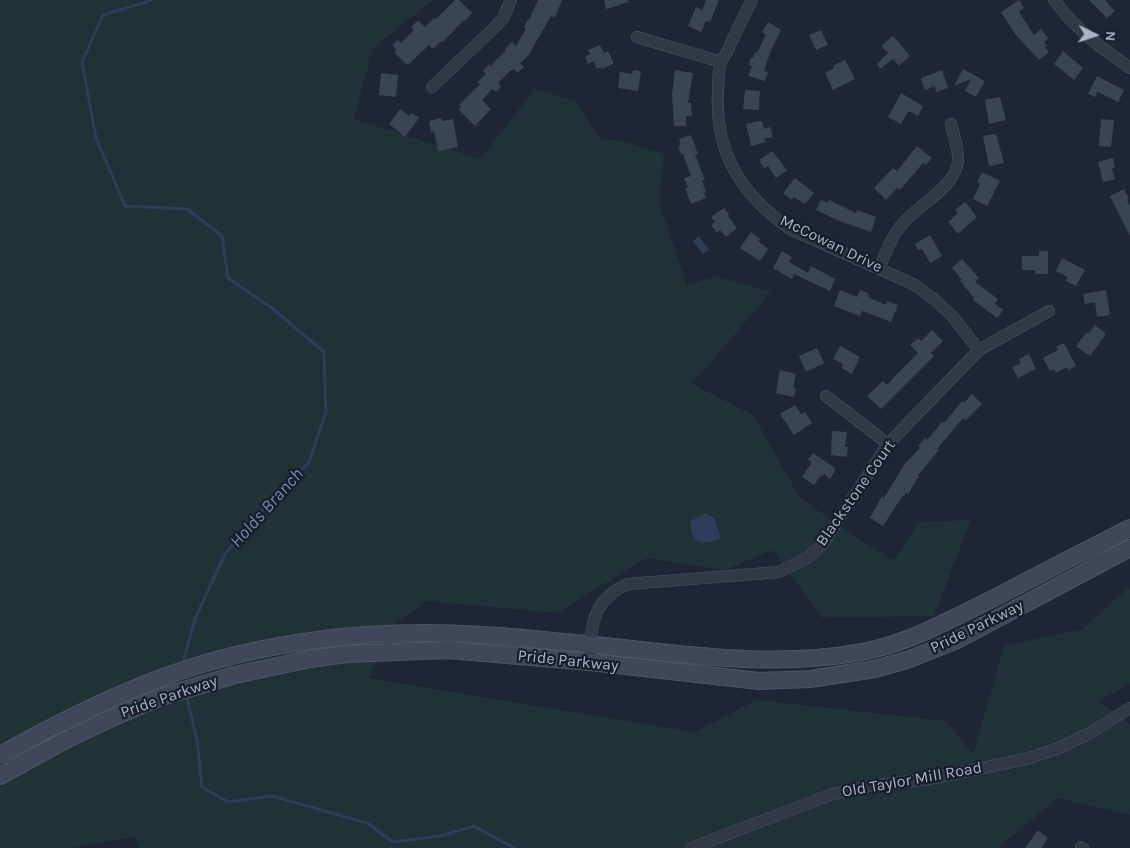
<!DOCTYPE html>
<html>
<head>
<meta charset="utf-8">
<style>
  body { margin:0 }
  #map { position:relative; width:1130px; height:848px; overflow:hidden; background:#1e2636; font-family:Karla,sans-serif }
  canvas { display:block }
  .north { position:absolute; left:1070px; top:10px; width:50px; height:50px; -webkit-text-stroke:4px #171d2b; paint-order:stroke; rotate:94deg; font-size:14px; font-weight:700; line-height:20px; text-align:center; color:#abb2c4 }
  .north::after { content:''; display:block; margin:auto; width:18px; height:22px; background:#abb2c4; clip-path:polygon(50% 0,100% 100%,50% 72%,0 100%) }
</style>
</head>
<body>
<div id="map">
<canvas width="1130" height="848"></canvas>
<div class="north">N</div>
</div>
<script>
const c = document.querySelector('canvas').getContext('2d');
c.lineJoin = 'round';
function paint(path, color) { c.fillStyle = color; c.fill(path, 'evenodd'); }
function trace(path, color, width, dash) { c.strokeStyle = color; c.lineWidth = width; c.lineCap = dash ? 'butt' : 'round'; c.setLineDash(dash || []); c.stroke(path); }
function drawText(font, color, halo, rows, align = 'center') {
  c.font = font + ' Karla,sans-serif'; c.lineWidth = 4.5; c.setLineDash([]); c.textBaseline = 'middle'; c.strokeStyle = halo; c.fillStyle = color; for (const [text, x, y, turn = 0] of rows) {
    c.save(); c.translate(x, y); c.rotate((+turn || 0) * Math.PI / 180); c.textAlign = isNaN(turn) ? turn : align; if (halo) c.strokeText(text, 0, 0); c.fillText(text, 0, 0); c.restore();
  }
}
const green = new Path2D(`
  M0 0H433L373 48 354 119 480 159 535 89 576 101 600 139 623 141 664 154 659 203 687 285 715 276 771 292 692 384 753 415 800 498 862 541 894 560 919 522 971 520 934 616 822 618 773 550 725 570 646 558 557 613 426 601 395 624 368 678 695 732 757 700 946 721 973 754 1004 646 1082 629 1126 590 1130 589V683L1099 701 1130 724V815L1058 798 997 848H139L135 837 70 848H0Z`);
const water = new Path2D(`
  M699 236 709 250 703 254 693 241Z
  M705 513 714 518 721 538C703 546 689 545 691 521Z`);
const stream = new Path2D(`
  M152 0 103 15 82 62 96 138 125 206 187 209 222 236 228 278 272 308 324 352 326 412 309 462 259 514 225 554 195 619 182 666
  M186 694 197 740 202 787 228 802 272 796 367 823 393 842 440 836 474 826 514 848`);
const building = new Path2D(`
  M455 0H459L472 13 465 21 464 20 443 42 441 41 433 49 429 45 409 64H406L395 53 396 49 392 45 398 40 401 43 414 30 411 27 418 20 425 27 434 18 436 19Z
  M538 0H562L555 17 551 16 528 56 520 63 524 67 517 73 514 69 510 71 498 83 501 87 496 92 492 89 482 100 491 109 475 126 459 110 461 107 459 105 480 84 477 82 486 74 483 71 489 64 491 66 506 50 505 49 512 42 516 46 526 29 524 27 528 19 529 20Z
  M604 0H628L629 2 606 9Z
  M706 0H719L710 22 706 21 701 32 688 26 696 7 702 10Z
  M1019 0 1024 8 1019 12 1034 35 1041 29 1048 38 1044 42 1047 45 1045 47 1049 52 1039 60 1015 34 1001 12Z
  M1089 0H1105L1115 11 1107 18Z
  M768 22 781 30 771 50 764 71 768 72 765 81 748 76 752 66 749 65 751 57 753 58 755 52 757 53 766 35 762 32Z
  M821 30 828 45 816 50 809 35Z
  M893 36 910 56 899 66 893 59 880 69 877 64 888 53 881 46Z
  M600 45 604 53 608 51 614 63 603 69 602 67 597 69 593 61 588 64 585 57 590 54 588 50Z
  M1063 51 1083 68 1074 80 1054 64Z
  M845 60 855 79 833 90 825 73 834 68 833 66Z
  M963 69 985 81 976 97 965 91 971 79 954 86Z
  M633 70 641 71 638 91 618 88 620 72 632 74Z
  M675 70 693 73 688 103H691L692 116H686V126H674L672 95Z
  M942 70 948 88 936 92 935 86 925 90 921 78Z
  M381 73 398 75 396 97 379 95Z
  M1097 76 1124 90 1118 102 1098 92 1095 97 1088 94Z
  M745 90 760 91 759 110 743 109Z
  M901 93 923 106 918 116 911 112H908L901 124 888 117Z
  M1000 97 1006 120 989 124 985 100Z
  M400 109 409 116 412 113 419 118 405 137 389 124Z
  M441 118 442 121 453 119 458 147 438 151 434 131 431 132 429 121Z
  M1101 119 1114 120 1111 147 1099 146Z
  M759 121H762L764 129 770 127 773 137 764 139 766 142 751 146 746 124Z
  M996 134 1004 163 989 166 983 136Z
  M691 135 698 154 695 155 705 180 702 181 706 192 704 193 706 198 691 204 685 188 688 187 684 178 691 176 683 154H681L678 146 681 145 679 139Z
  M917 146 932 158 926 165 923 163 900 190 897 188 886 200 874 188 893 168 897 171Z
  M772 151 787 170 776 178 768 166 764 168 759 160Z
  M1113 158 1115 168H1112L1115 179 1103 182 1098 162Z
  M982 172 1000 181 987 206 973 199 980 184 977 182Z
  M795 178 814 193 805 204 794 197 792 200 783 193Z
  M1124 189 1129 199 1127 200 1130 206V236L1110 196Z
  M821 200 828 203 829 200 856 213 857 210 876 217 871 232 842 222 816 210Z
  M965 202 977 217 958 234 948 222 958 213 955 210Z
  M724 208 729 214 728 216 737 228 726 237 720 230 717 233 711 225 715 222 711 217Z
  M751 232 760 239 758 241 768 249 760 261 740 248Z
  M930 235 942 256 930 263 922 249 918 250 915 244Z
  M782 251 792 257 789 262 808 273 811 266 835 279 830 291 794 274 792 279 773 268Z
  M1039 251H1048V274H1035V270H1022V256H1039Z
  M1062 258 1085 270 1076 286 1066 281 1068 277 1056 271Z
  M962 259 979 278 975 282 998 299 995 304 1003 310 997 318 973 300 974 298 960 281 962 280 952 268Z
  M840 290 857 297 860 290 869 294 868 297 886 305 887 301 898 305 891 322 862 311 860 316 834 306Z
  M1106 290 1110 315 1097 317 1095 302 1085 304 1083 294Z
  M1095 325 1106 334 1090 356 1076 346 1087 332 1089 333Z
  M932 330 943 341 931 353 934 356 881 409 867 396 883 381 887 385 897 374 918 353 910 345 918 338 921 341Z
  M1064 343 1076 366 1068 370 1067 367 1056 373 1054 369 1050 371 1043 358 1058 350 1056 347Z
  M840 346 860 357 852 374 841 368 843 364 833 359Z
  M817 348 824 363 806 372 799 356Z
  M1029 354 1036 369 1018 378 1012 367 1021 363 1019 359Z
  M780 370 796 374 793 388 796 389 794 397 776 393Z
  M972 394 982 404 966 420 963 418 937 449 939 450 918 475 919 476 908 494 906 493 904 496 903 495 883 526 870 518 882 496 884 498 904 465 920 448 918 446 925 438 927 440 942 422 944 423 962 401 964 403Z
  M795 405 801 414 805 412 812 423 794 435 780 414Z
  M832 431 847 432 845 447H848L847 457 831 455Z
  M813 453 835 468V471L830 479 824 474 822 476 821 475 814 485 802 477 812 462 808 460Z
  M1038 830 1048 838 1041 848H1025Z`);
const minor = new Path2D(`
  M752 0C743 17 735 35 727 52 725 55 722 59 721 62 718 72 718 83 718 93 715 154 742 195 790 229L915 285 935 300 952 316 979 350
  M1054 0C1077 31 1099 46 1130 68
  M637 37 721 62
  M432 87 495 27 503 18 511 0
  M880 268C885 252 893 234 905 221 921 204 955 186 958 162 959 150 954 136 951 124
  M826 396 888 444
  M590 662C590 628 592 599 628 584L779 572 807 558 822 545 888 444 979 350 1049 311
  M1081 847 1083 848
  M691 848 830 795 869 786 929 779 1026 759 1059 748 1088 734 1130 708`);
const secondary = new Path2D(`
  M0 755C52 726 105 699 161 678 262 640 375 628 482 635 510 636 538 640 565 642 665 651 767 671 867 651 913 641 956 617 998 596 1042 573 1086 550 1130 528
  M0 776 60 743 112 718 161 697 235 675 310 659 347 654 448 650 590 662 759 681 810 679 875 669 907 660 955 641 1130 548`);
const streetNames = [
  ["McCowan Drive",831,244,26],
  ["Blackstone Court",856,493,-55],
  ["Pride Parkway",977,627,-26],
  ["Pride Parkway",568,661,6],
  ["Pride Parkway",169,697,-19],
  ["Old Taylor Mill Road",912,780,-10]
];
const waterNames = [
  ["Holds Branch",267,508,-48]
];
paint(green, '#203237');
paint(water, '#2f3d5c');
trace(stream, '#2f3d5c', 3);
paint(building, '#3a4457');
trace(minor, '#4f5565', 12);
trace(secondary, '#4f5565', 18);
trace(minor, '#313846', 11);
trace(secondary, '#3f475a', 16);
drawText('16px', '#abb2c4', '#171d2b', streetNames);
drawText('italic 18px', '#7286ae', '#171d2b', waterNames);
</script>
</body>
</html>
